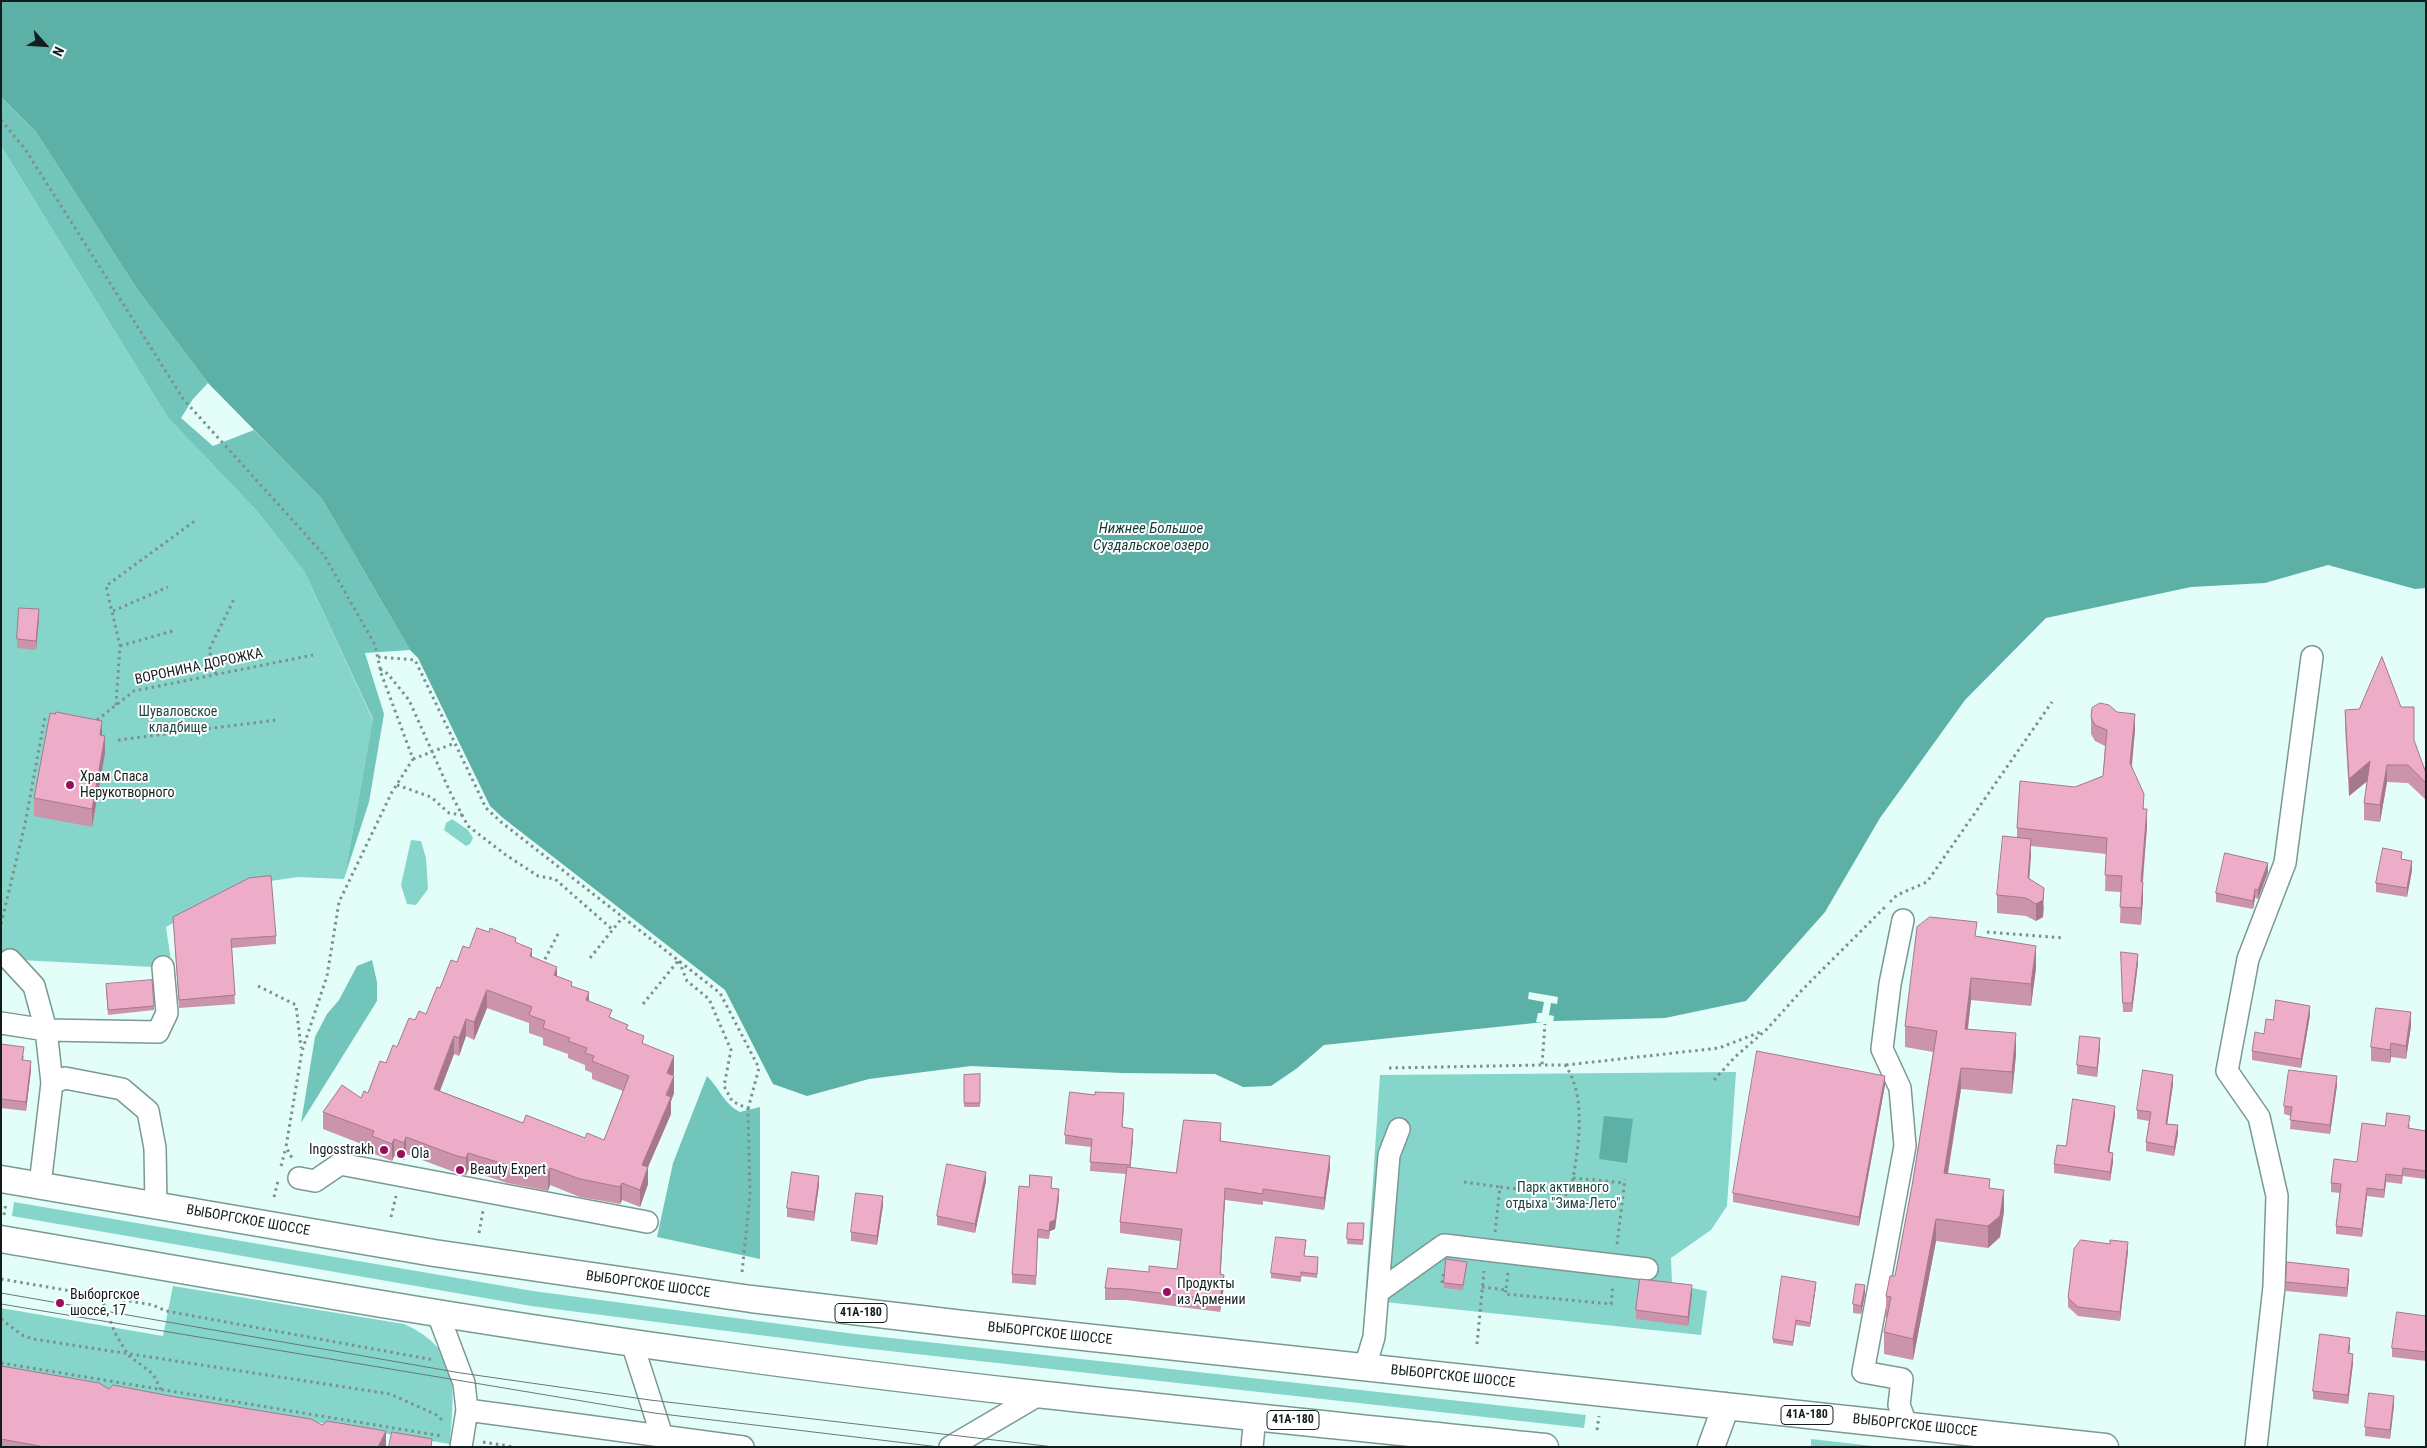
<!DOCTYPE html>
<html>
<head>
<meta charset="utf-8">
<style>
  body { margin:0 }
  #map { position:relative; width:2427px; height:1448px; overflow:hidden; background:#e3fdf9; font-family:"Roboto Condensed",sans-serif }
  canvas { display:block }
  .frame { position:absolute; inset:0; border:2px solid #111e1c; pointer-events:none }
  .north { position:absolute; left:20px; top:20px; width:50px; height:50px; -webkit-text-stroke:4px #fff; paint-order:stroke; rotate:116deg; font-size:14px; font-weight:700; line-height:20px; text-align:center; color:#111e1c }
  .north::after { content:''; display:block; margin:auto; width:18px; height:22px; background:#111e1c; clip-path:polygon(50% 0,100% 100%,50% 72%,0 100%) }
</style>
</head>
<body>
<div id="map">
<canvas width="2427" height="1448"></canvas>
<div class="frame"></div>
<div class="north">N</div>
</div>
<script>
const c = document.querySelector('canvas').getContext('2d');
c.lineJoin = 'round';
function paint(path, color) { c.fillStyle = color; c.fill(path, 'evenodd'); }
function trace(path, color, width, dash) { c.strokeStyle = color; c.lineWidth = width; c.lineCap = dash ? 'butt' : 'round'; c.setLineDash(dash || []); c.stroke(path); }
function drawText(font, color, halo, rows, align = 'center') {
  c.font = font + ' "Roboto Condensed",sans-serif'; c.lineWidth = 4; c.setLineDash([]); c.textBaseline = 'middle'; c.strokeStyle = halo; c.fillStyle = color; for (const [text, x, y, turn = 0] of rows) {
    c.save(); c.translate(x, y); c.rotate((+turn || 0) * Math.PI / 180); c.textAlign = isNaN(turn) ? turn : align; if (halo) c.strokeText(text, 0, 0); c.fillText(text, 0, 0); c.restore();
  }
}
const green = new Path2D(`
  M1 146 168 418 256 510 304 571 373 720 344 879 298 877 243 885 166 927 172 968 1 959Z
  M452 819 468 830 473 838 470 844 466 846 444 830 446 823Z
  M411 840 421 841 426 858 428 889 416 905 407 904 401 885Z
  M1736 1072 1727 1206 1711 1230 1671 1258 1672 1284 1707 1291 1701 1335 1365 1300 1380 1075Z
  M14 1202 533 1291 855 1334 1586 1415 1584 1428 853 1347 531 1306 12 1216Z
  M173 1286 404 1324C462 1350 454 1389 450 1444L1 1371V1308L163 1336Z
  M1811 1439 1882 1447H1811Z`);
const forest = new Path2D(`
  M1 97 36 132 137 289 208 383 193 399 181 418 213 446 254 430 322 499 410 650 365 653 384 714 369 802 344 879 373 719 304 571 256 510 168 418 1 146Z
  M372 960 377 982V1001L301 1123 315 1037 327 1014 339 1000 357 966Z
  M707 1076C720 1089 724 1104 740 1112L760 1107V1259L657 1237 673 1163Z`);
const water = new Path2D(`
  M1 1H2426V588L2415 589 2328 565 2265 583 2191 587 2046 618 1965 700 1880 818 1825 912 1746 1001 1665 1018 1554 1021 1324 1045 1296 1069 1271 1086 1243 1087 1215 1074 1122 1073 971 1066 869 1079 807 1096 773 1084 725 990 503 818 490 806 418 658 410 650 322 499 208 383 137 289 36 132 1 97Z
  M1604 1116 1633 1119 1627 1163 1599 1159Z`);
const pier = new Path2D(`
  M1529 992 1558 997 1557 1004 1551 1003 1549 1015 1554 1016 1553 1023 1536 1022 1538 1013H1542L1544 1002 1528 999Z`);
const path = new Path2D(`
  M1 120 25 149 184 400 324 555 375 645 381 673 413 759 392 792 339 902 327 976 302 1051 286 1147 293 1160
  M113 611 168 587
  M120 646 176 630
  M378 657 415 660 486 808 501 822 720 993 759 1068 748 1109
  M380 669 388 674 409 700 451 794 468 826 506 855 538 876 555 879 613 930
  M216 674 209 650 234 599
  M116 705 120 646 106 586 196 520
  M97 720 134 691 313 655
  M118 740 277 720
  M413 759 455 743
  M397 785 431 797 449 813 462 815
  M1890 902 1897 895 1927 882 2052 702
  M1 924 25 824 45 717
  M1987 932 2064 938
  M590 958 623 917
  M679 961 687 981 709 999 731 1050 724 1086 732 1101 748 1109 750 1195 742 1272
  M542 965 559 932
  M258 986 296 1005 301 1048
  M643 1004 678 961
  M1566 1065 1719 1048 1763 1031
  M1389 1068 1542 1065
  M1714 1080 1735 1057 1767 1029 1802 990 1886 906
  M281 1166 286 1147
  M1573 1178 1625 1183
  M1464 1182 1500 1187
  M274 1197 278 1181
  M4 1215 6 1203
  M391 1217 396 1196
  M1495 1232 1500 1187 1570 1195C1577 1156 1589 1099 1565 1065H1542L1545 1024
  M479 1233 483 1211
  M1617 1244 1625 1179
  M1 1279 153 1305 166 1311 434 1360
  M1442 1283 1444 1271
  M1482 1287 1506 1290 1508 1272
  M1506 1290 1505 1294 1611 1304 1613 1285
  M101 1297 115 1333 128 1355 153 1374 161 1390
  M1 1319 22 1335 33 1339 390 1394 437 1415 443 1421
  M1477 1344 1484 1271
  M1 1363 442 1436
  M1597 1430 1599 1416
  M483 1442 514 1447`);
const minor = new Path2D(`
  M1903 920 1890 984 1882 1049 1900 1088 1905 1146 1863 1372 1902 1379 1899 1405 1907 1426
  M10 960 34 986 46 1030 52 1083
  M1 1023 46 1030 158 1032 167 1013 163 967
  M299 1178 315 1181 340 1164 647 1222
  M40 1185 52 1083 65 1078 122 1089 148 1111 155 1148 156 1205
  M1378 1292 1444 1245 1647 1269
  M438 1314 464 1383 467 1410 461 1447
  M632 1343 662 1436
  M1365 1367 1374 1337 1389 1155 1399 1129
  M467 1410 743 1447
  M950 1447 1042 1393
  M1252 1447 1255 1416
  M2256 1447 2274 1287 2277 1196 2259 1117 2227 1071 2248 959 2285 863 2312 657`);
const major = new Path2D(`
  M1 1179 434 1253 751 1299 963 1324 2105 1447
  M1 1239C240 1280 479 1323 720 1355 994 1393 1270 1418 1545 1447
  M1711 1447 1726 1406`);
const tram = new Path2D(`
  M1 1293 461 1373 650 1400 1054 1447
  M1 1304 654 1413 939 1447`);
const wall = new Path2D(`
  M39 618 36 650 17 648V639Z
  M2345 710 2414 741 2426 773V800L2408 783 2387 782 2380 822 2364 820V803L2367 781 2349 796 2345 728Z
  M2091 717 2135 730 2132 766 2144 809 2147 826 2143 882V898L2141 925 2120 923 2121 892 2105 891 2106 854 2031 846 2029 879 2044 906 2043 917 2036 921 2026 916 1997 913V895L2017 837V828L2075 787 2103 776 2105 746 2095 741 2091 734Z
  M102 735 105 753 92 827 34 816V798Z
  M2402 859 2412 870 2407 897 2376 892V883Z
  M2268 872 2258 899 2255 898 2253 909 2216 902V893Z
  M173 917 276 936V944L232 948 235 1004 179 1008Z
  M1977 936 2036 968 2031 1006 1971 1000 1968 1029 2016 1055 2012 1094 1961 1089 1948 1174 1990 1188 2004 1211 2000 1237 1988 1248 1936 1241 1913 1360 1884 1354V1332L1887 1318H1886V1296L1895 1276 1912 1186 1933 1052 1905 1047V1026Z
  M516 943 532 957 557 976 572 986 589 1001 628 1030 644 1044 674 1073 673 1076 674 1093 671 1101V1114L648 1167V1184L640 1207 622 1200 620 1204 580 1197 550 1185 548 1191 507 1183 468 1170 466 1175 457 1173 406 1154 404 1160 394 1156 392 1161 372 1153V1148L323 1129V1112L361 1098 368 1093 386 1063 415 1020 426 1014 440 988 457 962 469 948ZM487 1008 529 1023V1033L543 1038V1045L568 1054V1058L585 1065V1070L592 1073V1079L623 1091 604 1140 585 1138 523 1123 440 1091 454 1054 459 1056 466 1036 474 1040Z
  M2121 952 2138 963 2132 1012H2123Z
  M106 988 154 1006V1010L108 1015Z
  M2310 1015 2301 1068 2252 1060V1051L2264 1034Z
  M2411 1026 2406 1059 2391 1057 2390 1063 2371 1061V1047Z
  M1 1044 24 1056 23 1060 31 1070 26 1111 1 1108Z
  M2100 1047 2097 1077 2077 1074V1065Z
  M980 1074V1107H964V1075Z
  M2173 1084 2167 1124 2178 1134 2174 1156 2146 1151V1142L2149 1121 2137 1119V1110Z
  M1885 1085 1859 1226 1733 1202V1193Z
  M2337 1085 2330 1134 2290 1129 2291 1116 2284 1114V1106Z
  M1124 1102 1122 1128 1133 1138 1130 1168 1176 1173 1221 1135V1141L1330 1168 1324 1210 1263 1201V1205L1225 1200 1220 1274 1224 1286 1220 1312 1126 1300H1105V1288L1149 1272 1177 1269 1180 1241 1120 1233V1222L1126 1174 1090 1171 1091 1147 1065 1144V1135Z
  M2115 1115 2109 1152 2113 1162 2110 1181 2054 1173V1164L2066 1146Z
  M2410 1125 2409 1128 2426 1131V1179L2403 1176 2402 1184 2386 1182 2384 1198 2367 1196 2362 1237 2336 1234V1226L2340 1193 2331 1192V1183L2357 1162 2385 1126Z
  M986 1181 975 1233 937 1225V1216Z
  M819 1185 814 1221 787 1217V1208Z
  M1052 1188 1059 1198 1055 1229 1050 1231 1049 1239 1038 1238 1036 1285 1012 1283V1274Z
  M883 1205 877 1245 851 1241V1232Z
  M1348 1223H1364L1363 1245 1347 1244Z
  M1306 1244 1304 1256 1318 1262 1317 1278 1301 1276V1282L1271 1278V1273Z
  M2128 1251 2120 1321 2078 1316 2068 1307V1298Z
  M1467 1266 1463 1290 1444 1288V1283Z
  M2349 1278 2347 1297 2286 1291V1282Z
  M1816 1286 1810 1327 1796 1325 1793 1346 1773 1343V1339Z
  M1692 1294 1688 1326 1636 1319V1310Z
  M1865 1294 1861 1314 1853 1313V1304Z
  M2426 1316V1361L2392 1357V1348Z
  M2350 1347 2349 1353 2353 1363 2348 1404 2313 1399V1391Z
  M1 1366 109 1389 170 1396 322 1425 386 1447H1Z
  M2394 1405 2390 1439 2365 1436V1427Z`);
const shadedWall = new Path2D(`
  M39 609V618L36 650V641Z
  M2135 714V730L2130 780V763Z
  M102 721V738L100 735Z
  M105 736V753L92 827V809Z
  M2370 761V779L2349 796V779Z
  M2387 765V782L2380 822V805Z
  M2147 809V826L2141 898V882Z
  M2031 839V856L2028 896V878Z
  M2412 861V870L2407 897V888Z
  M2268 863V872L2258 899V890Z
  M2143 882V898L2141 925V908Z
  M2044 888 2043 917 2036 921V904Z
  M2255 889V898L2253 909V901Z
  M2036 946V968L2031 1006V984Z
  M532 949V966L530 956Z
  M2138 954V963L2132 1012V1003Z
  M557 967V984L554 975Z
  M1971 978V1000L1965 1051V1029Z
  M487 990V1008L474 1040V1022Z
  M589 992V1010L586 1000Z
  M2310 1006V1015L2301 1068V1059Z
  M2411 1012V1026L2406 1059V1046Z
  M466 1019V1036L459 1056V1038Z
  M2016 1033V1055L2012 1094V1072Z
  M454 1036V1054L434 1106V1089Z
  M2100 1038V1047L2097 1077V1068Z
  M2391 1043V1057L2390 1063V1050Z
  M674 1056V1073L667 1091V1073Z
  M31 1061V1070L26 1111V1102Z
  M1961 1068V1089L1944 1195V1173Z
  M2173 1075V1084L2166 1133V1124Z
  M674 1076V1093L671 1101V1114L648 1167V1184L640 1207V1190L642 1165Z
  M1885 1076V1085L1859 1226V1217Z
  M2337 1076V1085L2330 1134V1125Z
  M1124 1093V1102L1122 1136V1127Z
  M2115 1106V1115L2108 1161V1152Z
  M2178 1125V1134L2174 1156V1147Z
  M1133 1129V1138L1130 1174V1165Z
  M406 1137V1154L404 1160V1143Z
  M394 1139V1156L392 1161V1144Z
  M468 1153V1170L466 1175V1158Z
  M2113 1153V1162L2110 1181V1172Z
  M1330 1156V1168L1324 1210V1198Z
  M550 1168V1185L548 1191V1173Z
  M986 1172V1181L975 1233V1224Z
  M2386 1174V1182L2384 1198V1190Z
  M819 1176V1185L814 1221V1212Z
  M622 1183V1200L620 1204V1187Z
  M1225 1188V1200L1220 1286V1274Z
  M2367 1188V1196L2362 1237V1229Z
  M1059 1189V1198L1055 1229 1050 1231 1049 1239 1050 1222Z
  M2004 1190V1211L2000 1237 1988 1248V1226Z
  M883 1196V1205L877 1245V1236Z
  M1936 1219V1241L1913 1360V1339Z
  M2128 1242V1251L2120 1321V1312Z
  M2349 1269V1278L2347 1297V1288Z
  M1224 1275V1286L1220 1312V1300Z
  M1816 1282V1286L1810 1327V1323Z
  M1692 1285V1294L1688 1326V1317Z
  M1865 1285V1294L1861 1314V1306Z
  M2350 1338V1347L2348 1362V1353Z
  M2353 1354V1363L2348 1404V1395Z
  M2394 1396V1405L2390 1439V1430Z
  M386 1431V1447H378Z`);
const building = new Path2D(`
  M19 608 39 609 36 641 17 639Z
  M2382 657 2401 707H2414V740L2426 773V783L2408 765H2387L2380 805 2364 803 2370 761 2349 779 2345 710 2359 709Z
  M2100 703 2109 705 2117 712 2135 714 2130 763 2144 794 2143 809H2147L2141 882H2143L2141 908 2120 907 2122 876 2105 875 2107 838 2017 828 2020 781 2075 787 2103 776 2107 730 2095 725 2091 717 2092 708Z
  M56 712 102 721 100 735 105 736 92 809 34 798 50 713 55 714Z
  M2003 836 2031 839 2028 878 2044 888 2043 900 2036 904 2026 898 1997 895Z
  M2383 848 2402 852 2401 859 2412 861 2407 888 2376 883Z
  M2225 853 2268 863 2258 890 2255 889 2253 901 2216 893Z
  M271 876 276 936 231 939 235 995 179 1000 173 917 249 878Z
  M1930 917 1977 922 1975 936 2036 946 2031 984 1971 978 1965 1029 2016 1033 2012 1072 1961 1068 1944 1173 1990 1179 1989 1188 2004 1190 2000 1216 1988 1226 1936 1219 1913 1339 1884 1332 1891 1297 1886 1296 1890 1276H1895L1912 1186 1937 1031 1905 1026 1917 927Z
  M477 928 489 932 490 928 516 938 515 942 532 949 530 956 557 967 554 975 572 982 571 986 589 992 586 1000 612 1010 609 1017 628 1025 626 1029 644 1036 642 1043 674 1056 667 1073 674 1076 666 1095 671 1097 642 1165 648 1167 640 1190 622 1183 620 1187 580 1179 550 1168 548 1173 507 1165 468 1153 466 1158 457 1156 406 1137 404 1143 394 1139 392 1144 372 1136 374 1131 323 1112 342 1085 361 1098 364 1091 368 1093 380 1061 386 1063 393 1045 397 1047 409 1018 415 1020 419 1011 426 1014 437 987 440 988 451 960 457 962 463 946 469 948ZM487 990 532 1007 529 1015 545 1021 543 1028 570 1038 568 1041 587 1048 585 1053 594 1056 592 1061 629 1076 604 1140 587 1133 585 1138 526 1115 523 1123 434 1089 454 1036 459 1038 466 1019 474 1022Z
  M2121 952 2138 954 2132 1003H2123Z
  M152 980 154 1006 108 1010 106 984Z
  M2276 1000 2310 1006 2301 1059 2252 1051 2255 1032 2264 1034 2266 1019 2273 1020Z
  M2376 1008 2411 1012 2406 1046 2391 1043 2390 1050 2371 1047Z
  M2080 1036 2100 1038 2097 1068 2077 1065Z
  M1 1044 24 1047 22 1060 31 1061 26 1102 1 1099Z
  M1757 1051 1885 1076 1859 1217 1733 1193Z
  M2143 1070 2173 1075 2166 1124 2178 1125 2174 1147 2146 1142 2151 1112 2137 1110Z
  M2289 1070 2337 1076 2330 1125 2290 1120 2292 1107 2284 1106Z
  M980 1074V1103H964V1075Z
  M1070 1092 1095 1095V1092L1124 1093 1122 1127 1133 1129 1130 1165 1090 1162 1092 1139 1065 1135Z
  M2073 1099 2115 1106 2108 1152 2113 1153 2110 1172 2054 1164 2057 1145 2066 1146Z
  M2387 1113 2410 1116 2408 1128 2426 1131V1171L2403 1168 2402 1176 2386 1174 2384 1190 2367 1188 2362 1229 2336 1226 2341 1184 2331 1183 2334 1159 2357 1162 2362 1123 2385 1126Z
  M1184 1120 1221 1123 1220 1141 1330 1156 1324 1198 1263 1189V1194L1225 1188 1220 1274 1224 1275 1220 1300 1126 1289 1105 1288 1108 1268 1149 1272V1266L1177 1269 1182 1229 1120 1222 1127 1167 1176 1173Z
  M947 1164 986 1172 975 1224 937 1216Z
  M792 1172 819 1176 814 1212 787 1208Z
  M1030 1175 1052 1177 1051 1188 1059 1189 1055 1220 1050 1222 1049 1231 1038 1229 1036 1276 1012 1274 1019 1186 1029 1187Z
  M856 1193 883 1196 877 1236 851 1232Z
  M1348 1223H1364L1363 1240 1347 1239Z
  M1276 1237 1306 1240 1304 1256 1318 1257 1317 1274 1301 1272V1277L1271 1273Z
  M2081 1240 2110 1244V1240L2128 1242 2120 1312 2078 1307 2068 1298 2074 1249Z
  M1446 1259 1467 1262 1463 1285 1444 1283Z
  M2287 1262 2349 1269 2347 1288 2286 1282Z
  M1782 1276 1816 1282 1810 1323 1796 1320 1793 1342 1773 1339Z
  M1640 1279 1692 1285 1688 1317 1636 1310Z
  M1856 1284 1865 1285 1861 1306 1853 1304Z
  M2397 1312 2426 1316V1352L2392 1348Z
  M2320 1334 2350 1338 2348 1353 2353 1354 2348 1395 2313 1391Z
  M1 1366 99 1383 109 1389 113 1385 170 1396 311 1419 322 1425 327 1421 386 1431 378 1447H45L1 1439Z
  M2369 1393 2394 1396 2390 1430 2365 1427Z
  M392 1432 432 1439 431 1447H389Z`);
const markers = [
  [70,785,5,"#990d5f"],
  [384,1150,5,"#990d5f"],
  [401,1154,5,"#990d5f"],
  [460,1170,5,"#990d5f"],
  [1167,1292,5,"#990d5f"],
  [60,1303,5,"#990d5f"]
];
const shields = [
  [861,1313,52],
  [1807,1415,52],
  [1293,1420,52]
];
const shieldNames = [
  ["41А-180",861,1313],
  ["41А-180",1807,1415],
  ["41А-180",1293,1420]
];
const streetNames = [
  ["ВОРОНИНА ДОРОЖКА",199,667,-12],
  ["ВЫБОРГСКОЕ ШОССЕ",248,1221,10],
  ["ВЫБОРГСКОЕ ШОССЕ",648,1285,8],
  ["ВЫБОРГСКОЕ ШОССЕ",1050,1334,6],
  ["ВЫБОРГСКОЕ ШОССЕ",1453,1377,6],
  ["ВЫБОРГСКОЕ ШОССЕ",1915,1426,6]
];
const parkNames = [
  ["Шуваловское",178,712],
  ["кладбище",178,728],
  ["Парк активного",1563,1188],
  ["отдыха \"Зима-Лето\"",1563,1204]
];
const poiNames = [
  ["Храм Спаса",80,777],
  ["Нерукотворного",80,793],
  ["Ingosstrakh",374,1150,"right"],
  ["Ola",411,1154],
  ["Beauty Expert",470,1170],
  ["Продукты",1177,1284],
  ["из Армении",1177,1300],
  ["Выборгское",70,1295],
  ["шоссе, 17",70,1311]
];
const waterNames = [
  ["Нижнее Большое",1151,529],
  ["Суздальское озеро",1151,546]
];
paint(green, '#86d5cb');
paint(forest, '#72c5bb');
paint(water, '#5cb0a6');
paint(pier, '#e3fdf9');
trace(minor, '#7a9994', 24);
trace(major, '#7a9994', 29);
trace(path, '#7c908d', 3, [2.5, 4]);
trace(minor, '#fff', 21);
trace(major, '#fff', 26);
trace(tram, '#667875', 1);
paint(wall, '#cc94ab');
paint(shadedWall, '#a6788b');
paint(building, '#edacc7');
trace(building, '#a6788b', 1);
for (const [x, y, r, color] of markers) { const dot = new Path2D(); dot.arc(x, y, r, 0, 2 * Math.PI); c.fillStyle = color; c.fill(dot); trace(dot, '#fff', 2); }
for (const [x, y, w] of shields) { const box = new Path2D(); box.roundRect(x - w / 2, y - 9.5, w, 19, 4); c.fillStyle = '#fff'; c.fill(box); trace(box, '#111e1c', 1); }
drawText('bold 12px', '#111e1c', null, shieldNames);
drawText('14px', '#111e1c', '#fff', streetNames);
drawText('14px', '#1f4742', '#fff', parkNames);
drawText('14px', '#111e1c', '#fff', poiNames, 'left');
drawText('italic 15px', '#123a36', '#fff', waterNames);
</script>
</body>
</html>
